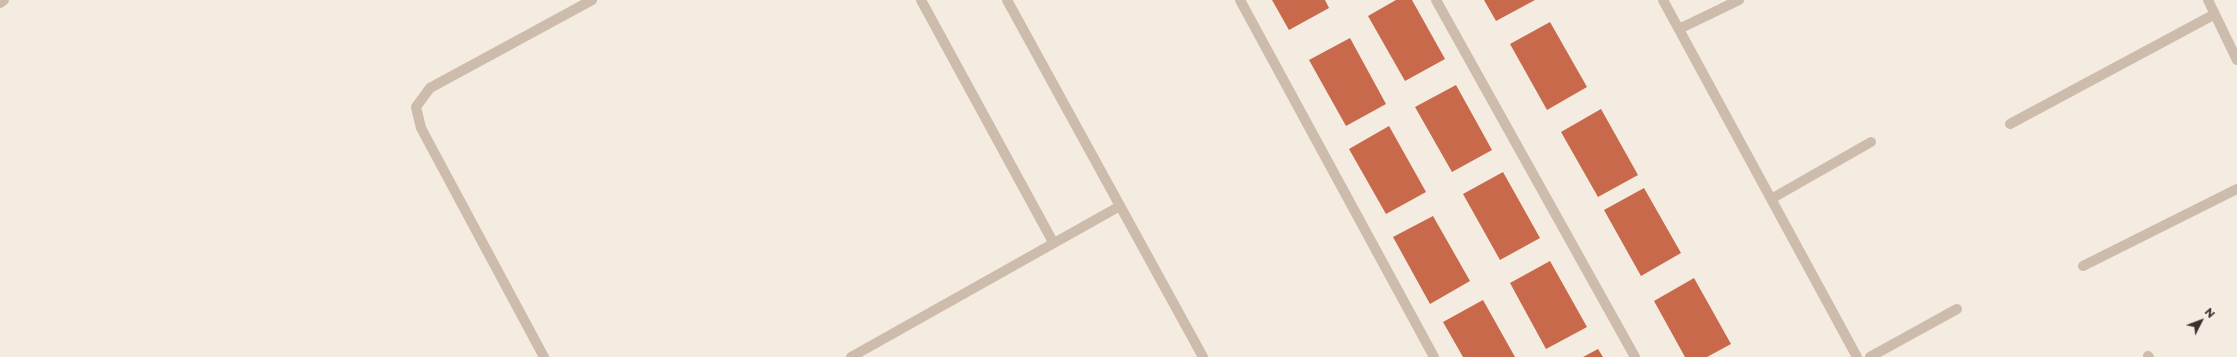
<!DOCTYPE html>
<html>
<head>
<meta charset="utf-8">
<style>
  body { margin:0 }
  #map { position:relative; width:2237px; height:357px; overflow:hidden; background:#f4ebe1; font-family:Montserrat,sans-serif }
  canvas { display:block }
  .north { position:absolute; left:2181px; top:301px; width:40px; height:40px; -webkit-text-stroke:3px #fbf5ee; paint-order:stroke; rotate:48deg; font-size:11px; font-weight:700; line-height:16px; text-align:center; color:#3b302b }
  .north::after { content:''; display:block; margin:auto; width:14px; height:18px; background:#3b302b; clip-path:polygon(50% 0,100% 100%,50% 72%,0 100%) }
</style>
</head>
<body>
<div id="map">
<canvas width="2237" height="357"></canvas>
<div class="north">N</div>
</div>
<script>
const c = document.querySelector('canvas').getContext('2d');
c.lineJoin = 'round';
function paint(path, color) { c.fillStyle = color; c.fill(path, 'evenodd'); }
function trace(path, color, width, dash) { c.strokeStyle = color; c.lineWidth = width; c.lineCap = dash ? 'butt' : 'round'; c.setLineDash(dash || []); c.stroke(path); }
const building = new Path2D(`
  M1272 0H1325L1329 8 1289 30Z
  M1396 0H1412L1445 59 1405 81 1368 16Z
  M1484 0H1535L1496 21Z
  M1550 22 1587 87 1547 110 1510 44Z
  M1350 38 1386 104 1346 126 1309 60Z
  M1456 85 1492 150 1452 172 1415 107Z
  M1601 109 1638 175 1598 197 1561 132Z
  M1389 126 1426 192 1386 214 1349 149Z
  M1503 172 1540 238 1500 260 1463 194Z
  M1644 188 1681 253 1641 276 1604 210Z
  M1433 216 1470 281 1430 304 1393 237Z
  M1550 261 1587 327 1546 349 1510 283Z
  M1694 278 1731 344 1707 357H1685L1654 301Z
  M1483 300 1515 357H1463L1443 322Z
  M1598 349 1603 357H1583Z`);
const minor = new Path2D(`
  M921 0 1053 242
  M1007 0 1203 357
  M1240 0 1434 357
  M1436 0 1635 357
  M1663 0 1857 357
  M2208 0 2237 60
  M0 3 4 0
  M1679 29 1739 0
  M2010 124 2215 14
  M1771 199 1871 142
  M2083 266 2237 189
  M2148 356 2149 357
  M544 357 421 128 416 107 430 88 592 0
  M851 357 1120 206
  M1870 357 1957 309`);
paint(building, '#c8694b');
trace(minor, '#cdbbac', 10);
</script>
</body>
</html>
